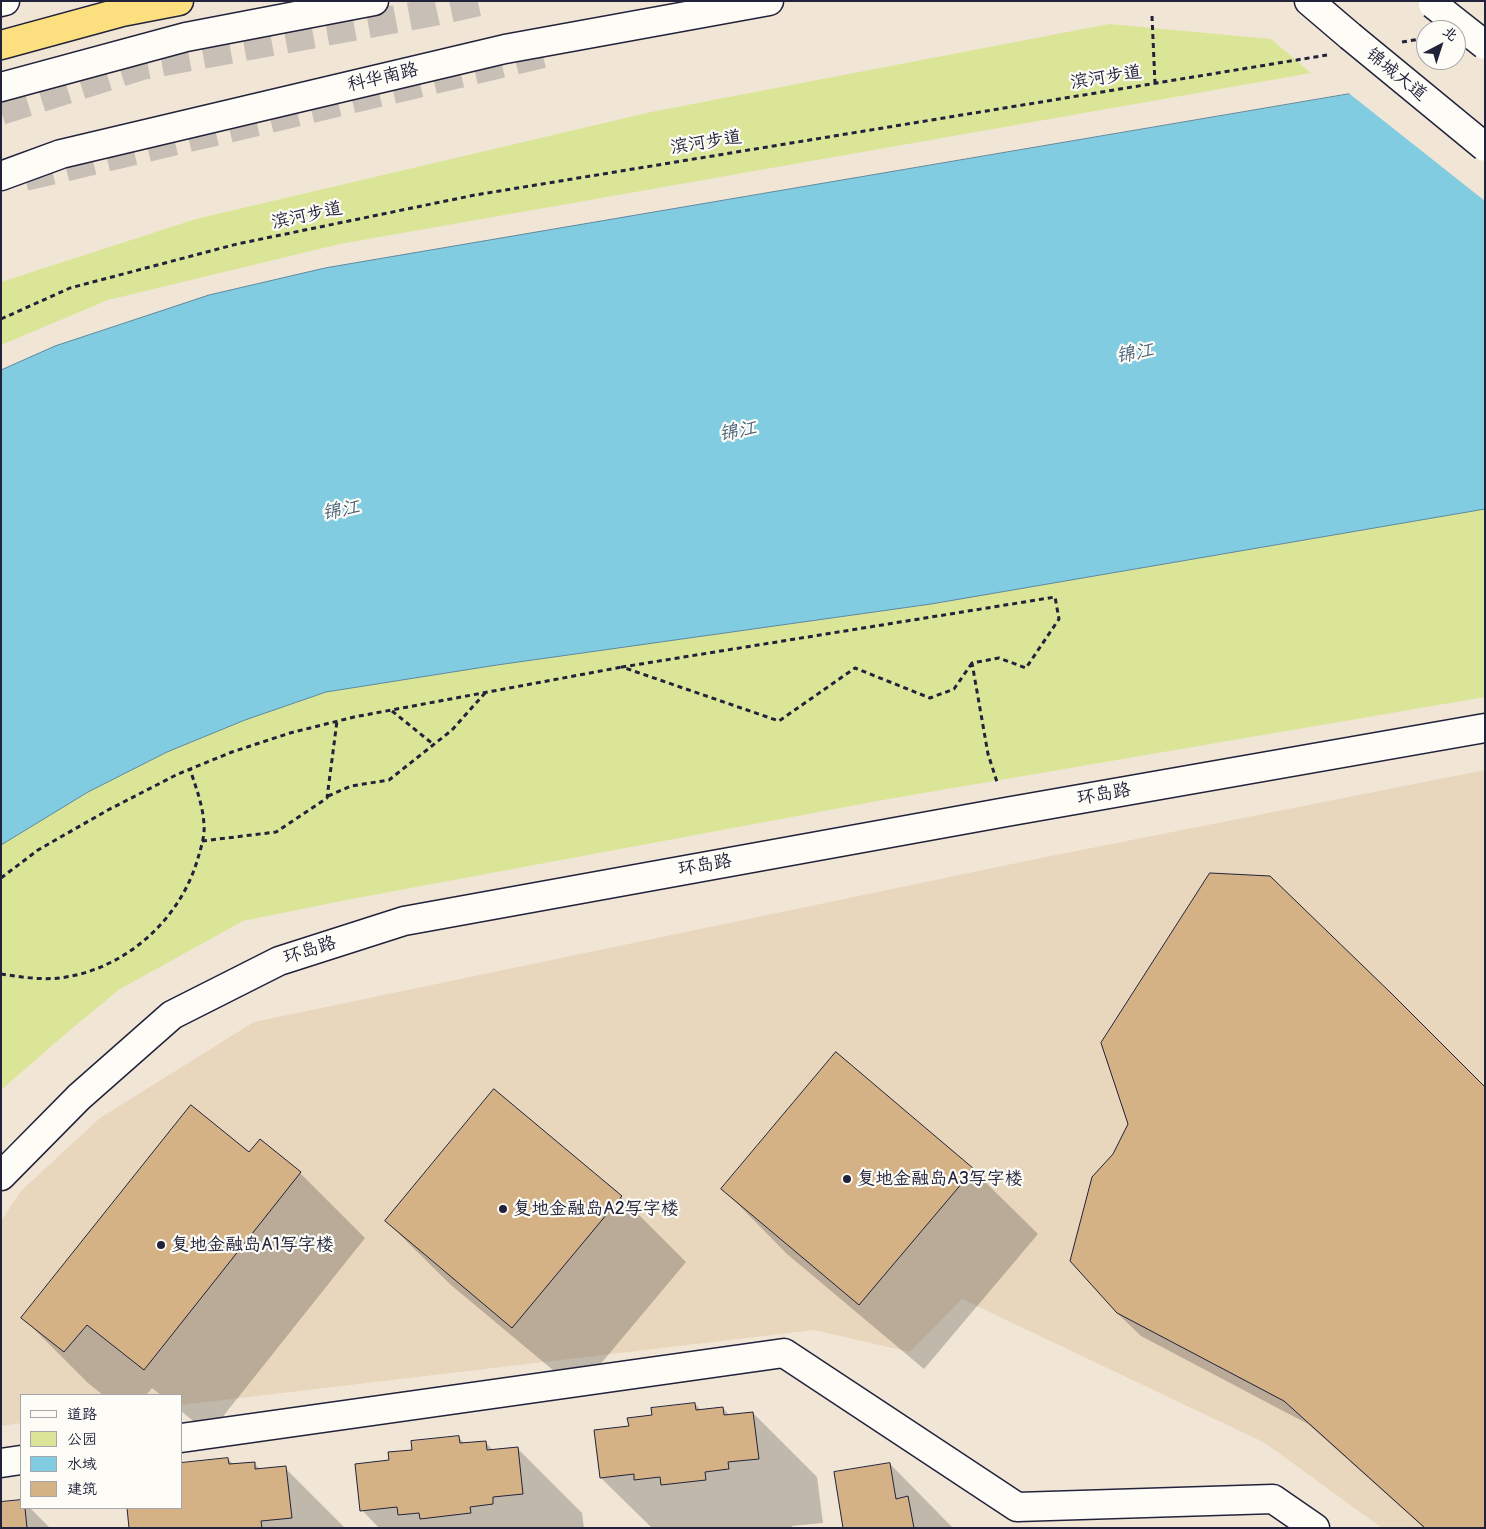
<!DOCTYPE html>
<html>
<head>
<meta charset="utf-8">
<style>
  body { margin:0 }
  #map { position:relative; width:1486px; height:1529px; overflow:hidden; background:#f1e6d5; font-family:Pangolin,"LXGW WenKai TC",sans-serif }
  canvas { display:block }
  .frame { position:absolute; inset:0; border:2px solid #22223b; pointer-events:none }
  .legend { position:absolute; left:20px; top:1394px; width:162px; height:115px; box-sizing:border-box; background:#fdfcf7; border:1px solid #a5a5ac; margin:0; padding:6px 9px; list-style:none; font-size:15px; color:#22223b }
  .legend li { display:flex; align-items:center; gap:10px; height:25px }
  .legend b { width:25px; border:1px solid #a5a5ac }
  .north { position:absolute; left:1416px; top:20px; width:50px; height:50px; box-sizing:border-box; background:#fdfcf7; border:1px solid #a5a5ac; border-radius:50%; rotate:40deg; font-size:14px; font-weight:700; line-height:20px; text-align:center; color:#22223b }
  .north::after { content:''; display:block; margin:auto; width:18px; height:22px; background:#22223b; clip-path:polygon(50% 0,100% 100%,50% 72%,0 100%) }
</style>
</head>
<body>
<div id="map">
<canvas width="1486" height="1529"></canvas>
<div class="frame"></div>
<ul class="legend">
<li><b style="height:6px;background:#fdfcf7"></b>道路</li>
<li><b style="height:14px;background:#dae598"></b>公园</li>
<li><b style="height:14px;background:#82cce2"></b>水域</li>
<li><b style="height:14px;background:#d4b286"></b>建筑</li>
</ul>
<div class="north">北</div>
</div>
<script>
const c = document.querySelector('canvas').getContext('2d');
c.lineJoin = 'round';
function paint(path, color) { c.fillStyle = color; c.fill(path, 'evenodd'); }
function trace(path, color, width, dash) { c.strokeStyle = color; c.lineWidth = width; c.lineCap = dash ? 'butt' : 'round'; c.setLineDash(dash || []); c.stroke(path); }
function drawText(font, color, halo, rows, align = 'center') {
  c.font = font + ' Pangolin,"LXGW WenKai TC",sans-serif'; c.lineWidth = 4.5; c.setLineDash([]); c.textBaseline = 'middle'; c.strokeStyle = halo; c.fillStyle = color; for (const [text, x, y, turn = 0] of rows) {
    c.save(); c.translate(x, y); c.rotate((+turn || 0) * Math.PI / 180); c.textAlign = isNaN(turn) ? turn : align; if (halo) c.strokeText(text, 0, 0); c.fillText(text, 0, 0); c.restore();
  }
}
const built = new Path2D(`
  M1485 770V1528H1382L1265 1443 962 1299 910 1352 814 1330 181 1405V1395H21V1423L1 1426V1221L21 1191 100 1118 254 1022 1036 859Z`);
const green = new Path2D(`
  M1109 24 1271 39 1311 73 340 244 108 300 1 345V282L196 219 651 112Z
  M1485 509V697L883 800 341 901 243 921 120 989 70 1030 1 1090V845L88 792 167 752 245 720 326 692 497 665 931 604Z`);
const water = new Path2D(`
  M1485 71V509L931 604 497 665 326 692 245 720 167 752 88 792 1 845V370L55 346 209 295 325 268Z`);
const pier = new Path2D(`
  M1485 69V201L1346 91Z`);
const shadow = new Path2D(`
  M1485 1088V1528H1424L1308 1424 1141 1336 1117 1313Z
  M494 1091 621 1197 686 1262 578 1391 451 1285 386 1221Z
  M260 1140 300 1173 365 1238 209 1434 181 1411V1395H161L152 1388 146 1395H103L88 1383 23 1318 250 1153Z
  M973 1170 1038 1234 924 1369 787 1254 723 1189Z
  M695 1404 702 1411 723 1408 730 1416 753 1413 817 1477 823 1523 792 1526 793 1528H652L601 1478 630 1427 654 1416Z
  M459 1438 465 1444 485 1442 494 1451 517 1448 582 1513 584 1528H379L362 1510 413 1451Z
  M228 1459 234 1465 254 1463 261 1470 285 1468 345 1528H130L128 1508H181Z
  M890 1464 953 1528H844Z
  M21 1502V1508H30L50 1528H1V1504Z`);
const building = new Path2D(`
  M1210 873 1270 876 1392 994 1485 1087V1528H1425L1284 1401 1117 1313 1070 1261 1092 1177 1113 1154 1128 1124 1101 1043Z
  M836 1052 974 1169 859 1305 721 1189Z
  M494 1089 622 1196 512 1328 385 1221Z
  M191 1105 249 1152 260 1139 301 1172 144 1370 87 1325 64 1352 21 1318Z
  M695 1403 696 1410 723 1407 724 1415 753 1412 759 1459 728 1462 729 1469 705 1472 706 1480 661 1485 660 1477 634 1480V1474L600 1478 594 1430 629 1426 627 1418 652 1415 651 1408Z
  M459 1436 460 1443 486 1441 487 1450 518 1447 523 1494 493 1497V1504L470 1507 471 1513 420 1519 419 1513 398 1515 397 1507 360 1511 355 1464 389 1460 388 1452 412 1450 411 1441Z
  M228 1458 229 1464 255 1462V1469L286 1466 292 1518 261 1521 262 1528H129L127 1508H181V1463Z
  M890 1463 896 1499 908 1496 914 1528H843L834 1472Z
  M21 1500V1508H25L27 1528H1V1502Z`);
const trunkTunnel = new Path2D(`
  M1 111 142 66 434 12 484 1
  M25 177 552 52`);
const path = new Path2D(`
  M1152 16 1155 84
  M1402 42 1426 38
  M1 319 70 288 237 244 475 195 1327 55
  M972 663 954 689 930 698 855 668 779 721 622 667 1055 597 1059 619 1026 668 999 658 972 663 988 754 998 785
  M392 711 433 744
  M328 796 351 786 389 780 452 730 485 693
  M202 841 276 832 327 798 337 721
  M1 878 38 850 108 810 178 774 232 752 290 733 354 717 622 667
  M1 974C22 977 44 981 66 977 128 967 181 918 198 858 201 848 205 835 204 825 203 805 196 788 190 769`);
const minor = new Path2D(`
  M181 1438 784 1353 1017 1507 1273 1499 1315 1528
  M1 1463 21 1460`);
const tertiary = new Path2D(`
  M1309 1 1350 36
  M1 1176 79 1097 172 1015 279 961 404 921 1006 812 1485 728`);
const secondary = new Path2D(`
  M1 2 5 1
  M1 87 186 37 374 1
  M1 176 61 154 505 49 769 1`);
const trunk = new Path2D(`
  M1 45 122 12 179 1`);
const tertiaryBridge = new Path2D(`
  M1433 4 1485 45
  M1350 36 1485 147`);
const markers = [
  [847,1179,5,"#22223b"],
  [503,1209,5,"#22223b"],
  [161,1245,5,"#22223b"]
];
const streetNames = [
  ["锦城大道",1396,75,39],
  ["科华南路",383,78,-13],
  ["滨河步道",1106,78,-9],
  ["滨河步道",706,143,-9],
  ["滨河步道",307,216,-12],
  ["环岛路",1104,795,-10],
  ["环岛路",705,866,-10],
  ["环岛路",310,951,-18]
];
const poiNames = [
  ["复地金融岛A3写字楼",857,1179],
  ["复地金融岛A2写字楼",513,1209],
  ["复地金融岛A1写字楼",171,1245]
];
const waterNames = [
  ["锦江",1135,354,-11],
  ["锦江",738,432,-11],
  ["锦江",341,511,-11]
];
paint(built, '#e8d6bd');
paint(green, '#dae598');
paint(water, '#82cce2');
trace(water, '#5c889f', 1);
paint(pier, '#f1e6d5');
paint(shadow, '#0003');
paint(building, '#d4b286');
trace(building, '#22223b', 1);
trace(trunkTunnel, '#c8bfb6', 28, [28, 14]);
trace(minor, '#22223b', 31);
trace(tertiary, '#22223b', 31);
trace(secondary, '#22223b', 31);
trace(trunk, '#22223b', 31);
trace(path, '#22223b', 3, [5, 4]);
trace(minor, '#fdfcf7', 28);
trace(tertiary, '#fdfcf7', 28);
trace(secondary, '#fdfcf7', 28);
trace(trunk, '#fce080', 28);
trace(tertiaryBridge, '#22223b', 31, []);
trace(tertiaryBridge, '#fdfcf7', 28);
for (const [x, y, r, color] of markers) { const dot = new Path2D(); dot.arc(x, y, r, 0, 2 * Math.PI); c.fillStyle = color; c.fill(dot); trace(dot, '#fdfcf7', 2); }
drawText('18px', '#22223b', '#fdfcf7', streetNames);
drawText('18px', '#22223b', '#fdfcf7', poiNames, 'left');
drawText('italic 19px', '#445e75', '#fdfcf7', waterNames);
</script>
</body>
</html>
